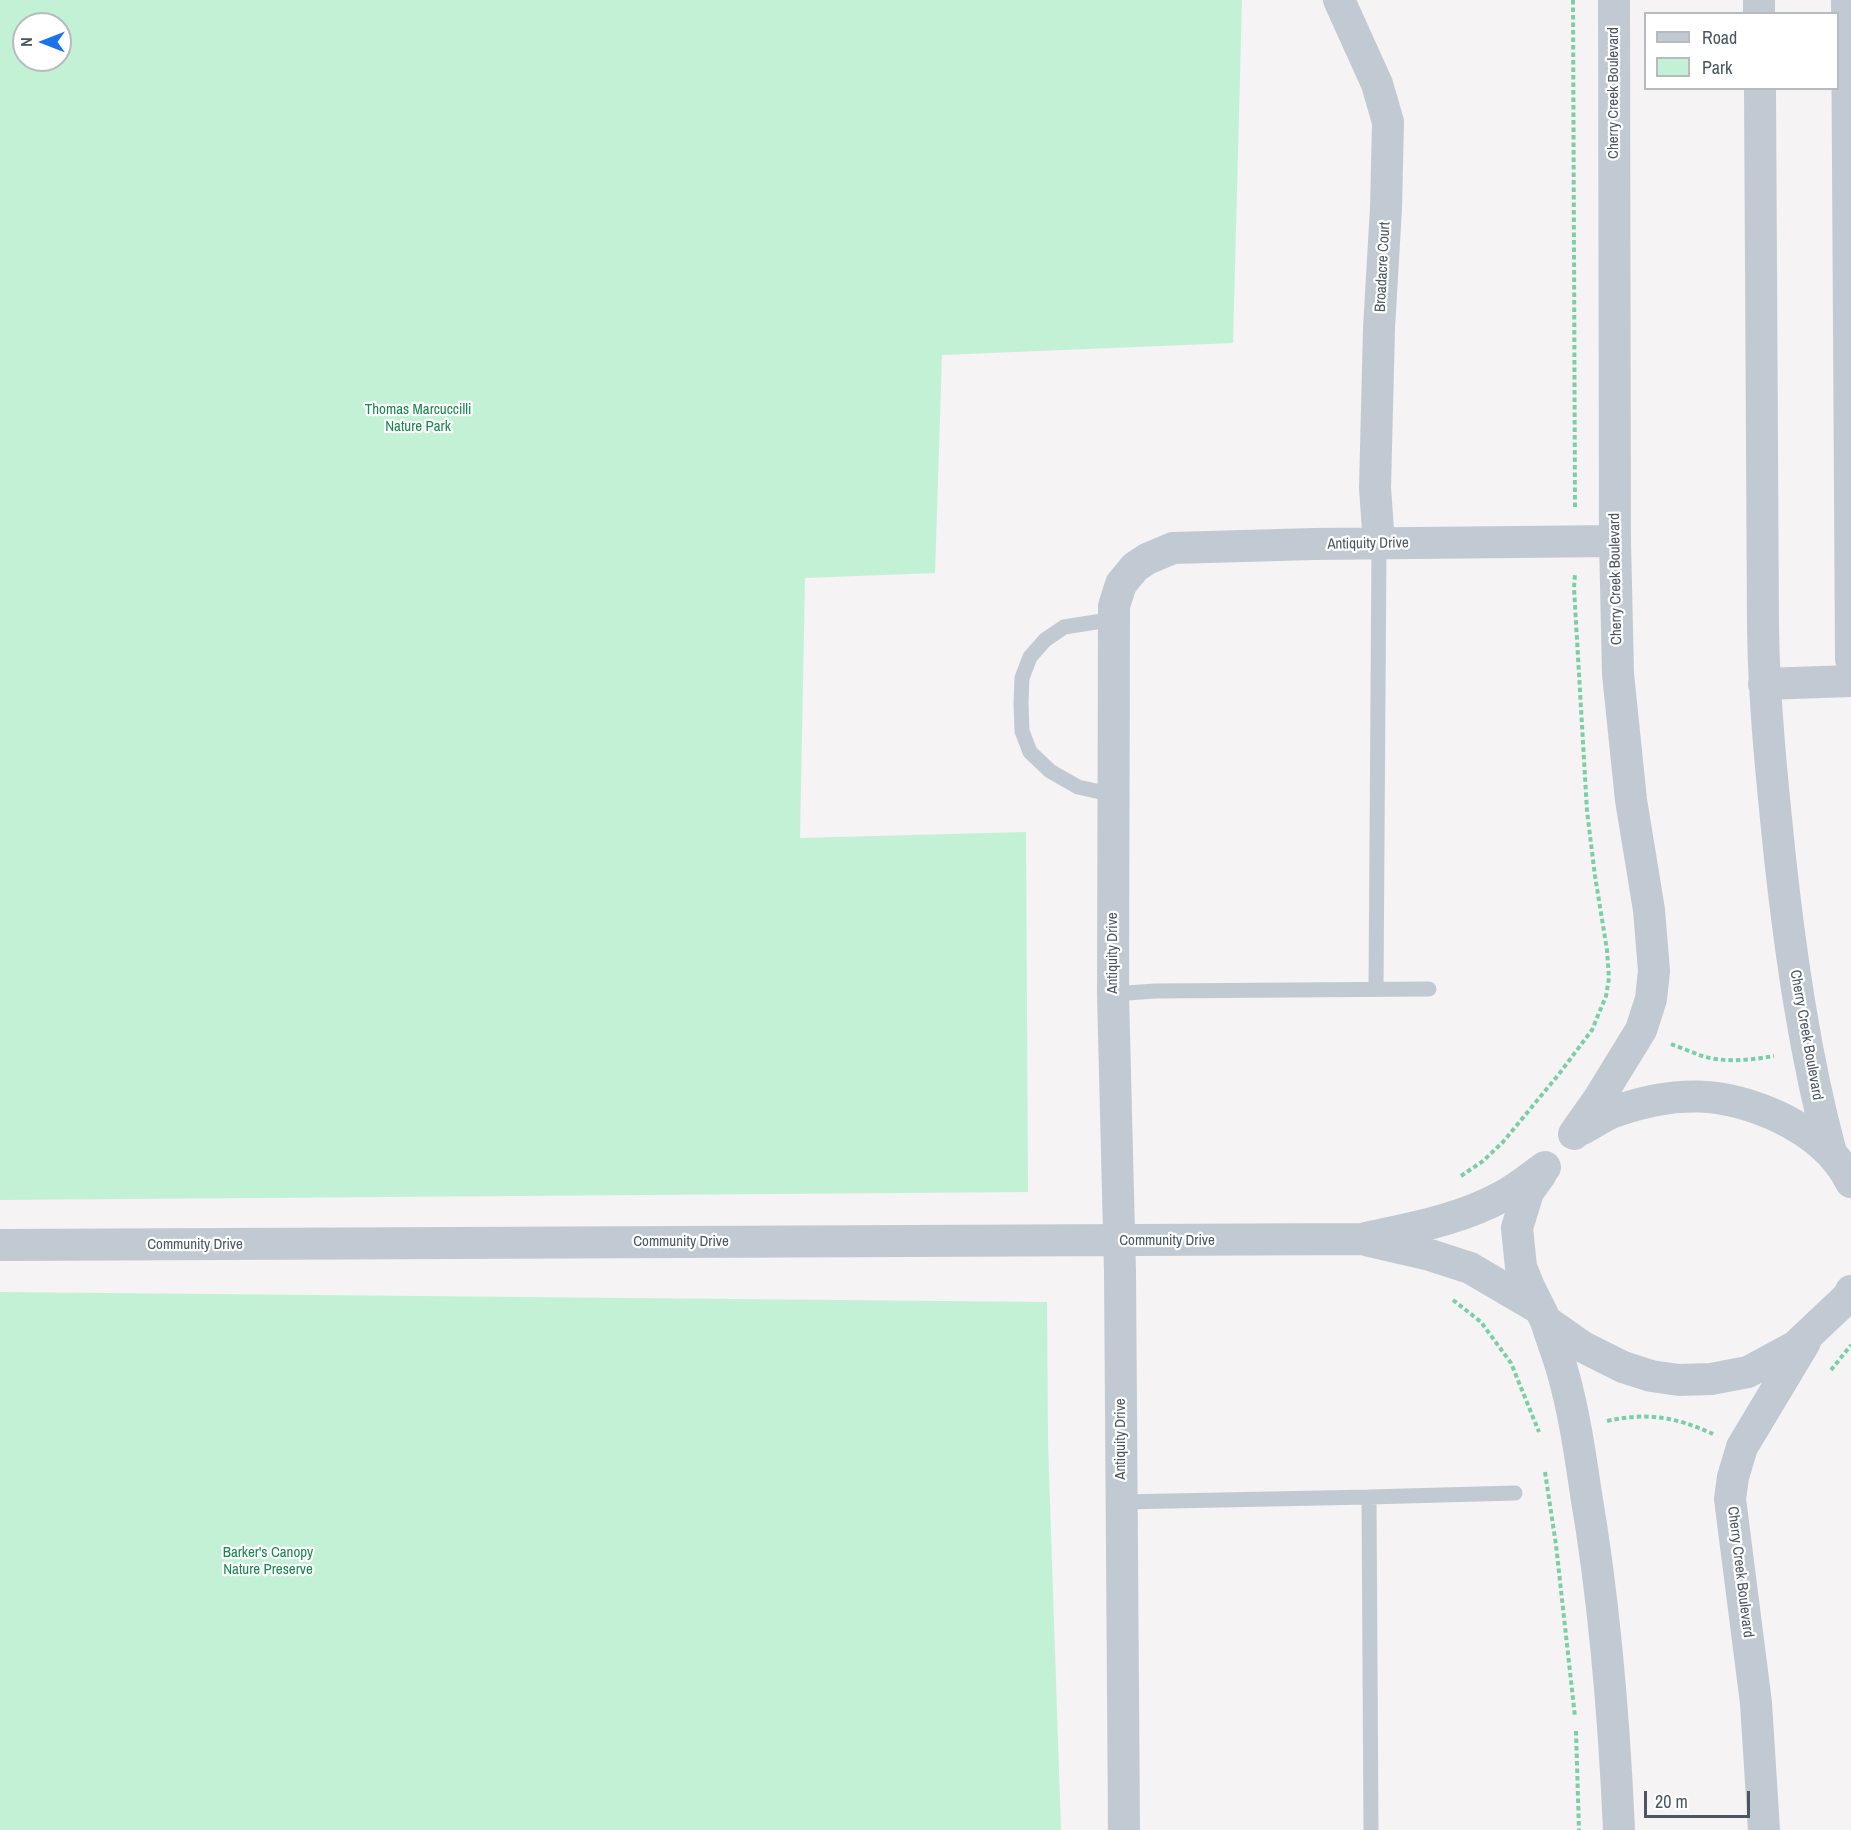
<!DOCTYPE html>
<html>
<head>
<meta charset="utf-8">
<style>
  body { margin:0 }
  #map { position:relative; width:1851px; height:1830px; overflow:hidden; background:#f5f3f3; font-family:"Archivo Narrow",sans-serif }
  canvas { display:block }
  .legend { position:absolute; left:1644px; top:12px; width:195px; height:78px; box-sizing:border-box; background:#fff; border:2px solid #b7bbc0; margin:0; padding:8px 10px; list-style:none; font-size:18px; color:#4a5661 }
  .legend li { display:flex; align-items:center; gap:12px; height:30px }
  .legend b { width:30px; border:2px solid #b7bbc0 }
  .north { position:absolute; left:12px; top:12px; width:60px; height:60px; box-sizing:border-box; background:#fff; border:2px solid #b7bbc0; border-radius:50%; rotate:270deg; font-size:16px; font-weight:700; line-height:24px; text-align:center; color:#4a5661 }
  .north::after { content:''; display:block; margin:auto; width:21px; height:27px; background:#1a73e8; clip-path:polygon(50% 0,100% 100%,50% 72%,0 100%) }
  .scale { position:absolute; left:1644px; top:1791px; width:106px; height:27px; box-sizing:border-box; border:3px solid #4a5661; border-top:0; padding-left:8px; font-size:18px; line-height:21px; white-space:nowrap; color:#4a5661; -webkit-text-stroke:4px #fff; paint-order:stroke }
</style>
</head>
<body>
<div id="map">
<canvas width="1851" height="1830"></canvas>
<ul class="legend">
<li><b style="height:8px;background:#c1cad2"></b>Road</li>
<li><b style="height:16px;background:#c3f1d5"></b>Park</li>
</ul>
<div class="north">N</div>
<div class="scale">20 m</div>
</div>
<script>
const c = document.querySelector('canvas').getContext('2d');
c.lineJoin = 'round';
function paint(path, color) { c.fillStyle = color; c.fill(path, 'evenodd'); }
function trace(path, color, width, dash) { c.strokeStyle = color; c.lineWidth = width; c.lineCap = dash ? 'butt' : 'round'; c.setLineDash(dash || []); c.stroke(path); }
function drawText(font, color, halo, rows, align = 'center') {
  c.font = font + ' "Archivo Narrow",sans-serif'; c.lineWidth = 4.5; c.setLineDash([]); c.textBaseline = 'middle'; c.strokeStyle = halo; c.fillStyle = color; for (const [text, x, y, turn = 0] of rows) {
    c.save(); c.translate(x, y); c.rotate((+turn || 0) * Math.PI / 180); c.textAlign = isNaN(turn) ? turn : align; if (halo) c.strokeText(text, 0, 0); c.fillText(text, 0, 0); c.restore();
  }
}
const green = new Path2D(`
  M0 0H1242L1233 343 942 355 935 573 805 578 800 838 1026 832 1028 1192 0 1200ZM24 24H60V60H24Z
  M0 1292 1047 1302 1048 1443 1061 1830H0Z`);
const path = new Path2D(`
  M1573 0 1575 509
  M1671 1044C1681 1048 1692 1052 1702 1056 1725 1063 1751 1060 1774 1056
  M1461 1176 1483 1161 1503 1142 1559 1074 1592 1030 1606 996 1609 978 1607 950 1595 876 1587 811 1574 588 1575 574
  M1453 1300 1481 1322 1511 1363 1539 1432
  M1831 1370 1851 1345
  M1607 1421C1647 1412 1676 1417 1713 1434
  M1545 1472 1556 1545 1575 1717
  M1576 1731 1579 1830`);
const lane = new Path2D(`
  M1114 795 1078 787 1050 771 1030 752 1022 731 1021 703 1022 678 1030 657 1045 640 1064 627 1115 619
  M1376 989 1379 544
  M1113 994 1155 991 1429 989
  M1369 1497 1515 1493
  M1121 1502 1369 1497 1371 1830`);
const street = new Path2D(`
  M1339 0 1377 84 1388 122 1386 208 1379 328 1375 488 1379 544
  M1759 0V14
  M1847 0 1851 659
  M1760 88 1763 627C1764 704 1772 780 1780 858 1791 957 1805 1056 1831 1153
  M1764 684 1851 681
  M1580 1130C1592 1124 1604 1115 1616 1111 1676 1090 1724 1091 1781 1118 1811 1133 1836 1152 1851 1182
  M1574 1134 1598 1100 1641 1030 1651 999 1654 971 1649 910 1631 800 1618 674 1615 541 1614 0
  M1541 1174 1528 1192 1517 1228 1521 1267 1529 1287 1546 1321 1583 1347 1623 1367 1651 1376 1679 1380 1711 1379 1748 1372 1796 1346 1848 1297 1851 1291
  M1369 1241 1430 1255 1470 1268 1540 1309
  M0 1245 1362 1239C1410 1228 1460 1220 1503 1196 1518 1188 1531 1177 1545 1167
  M1546 1321C1551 1338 1558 1355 1563 1373 1574 1412 1580 1453 1586 1494 1605 1605 1614 1717 1619 1830
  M1124 1830 1120 1272 1113 994 1114 606 1121 584 1135 567 1147 559 1173 548 1313 544 1615 541
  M1764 1830 1756 1703 1730 1499 1733 1477 1742 1447 1805 1342`);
const streetNames = [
  ["Cherry Creek Boulevard",1614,93,-90],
  ["Broadacre Court",1383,267,-87],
  ["Antiquity Drive",1368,544,-1],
  ["Cherry Creek Boulevard",1616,579,-91],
  ["Antiquity Drive",1113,953,-90],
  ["Cherry Creek Boulevard",1806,1035,80],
  ["Community Drive",1167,1241],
  ["Community Drive",681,1242],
  ["Community Drive",195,1245],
  ["Antiquity Drive",1121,1439,-90],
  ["Cherry Creek Boulevard",1740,1572,83]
];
const parkNames = [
  ["Thomas Marcuccilli",418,410],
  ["Nature Park",418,427],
  ["Barker's Canopy",268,1553],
  ["Nature Preserve",268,1570]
];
paint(green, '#c3f1d5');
trace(path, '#7ad0a6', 4, [4.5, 3]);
trace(lane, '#c1cad2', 15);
trace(street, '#c1cad2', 32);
drawText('15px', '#4a5661', '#fff', streetNames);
drawText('15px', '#17864f', '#fff', parkNames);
</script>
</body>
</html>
